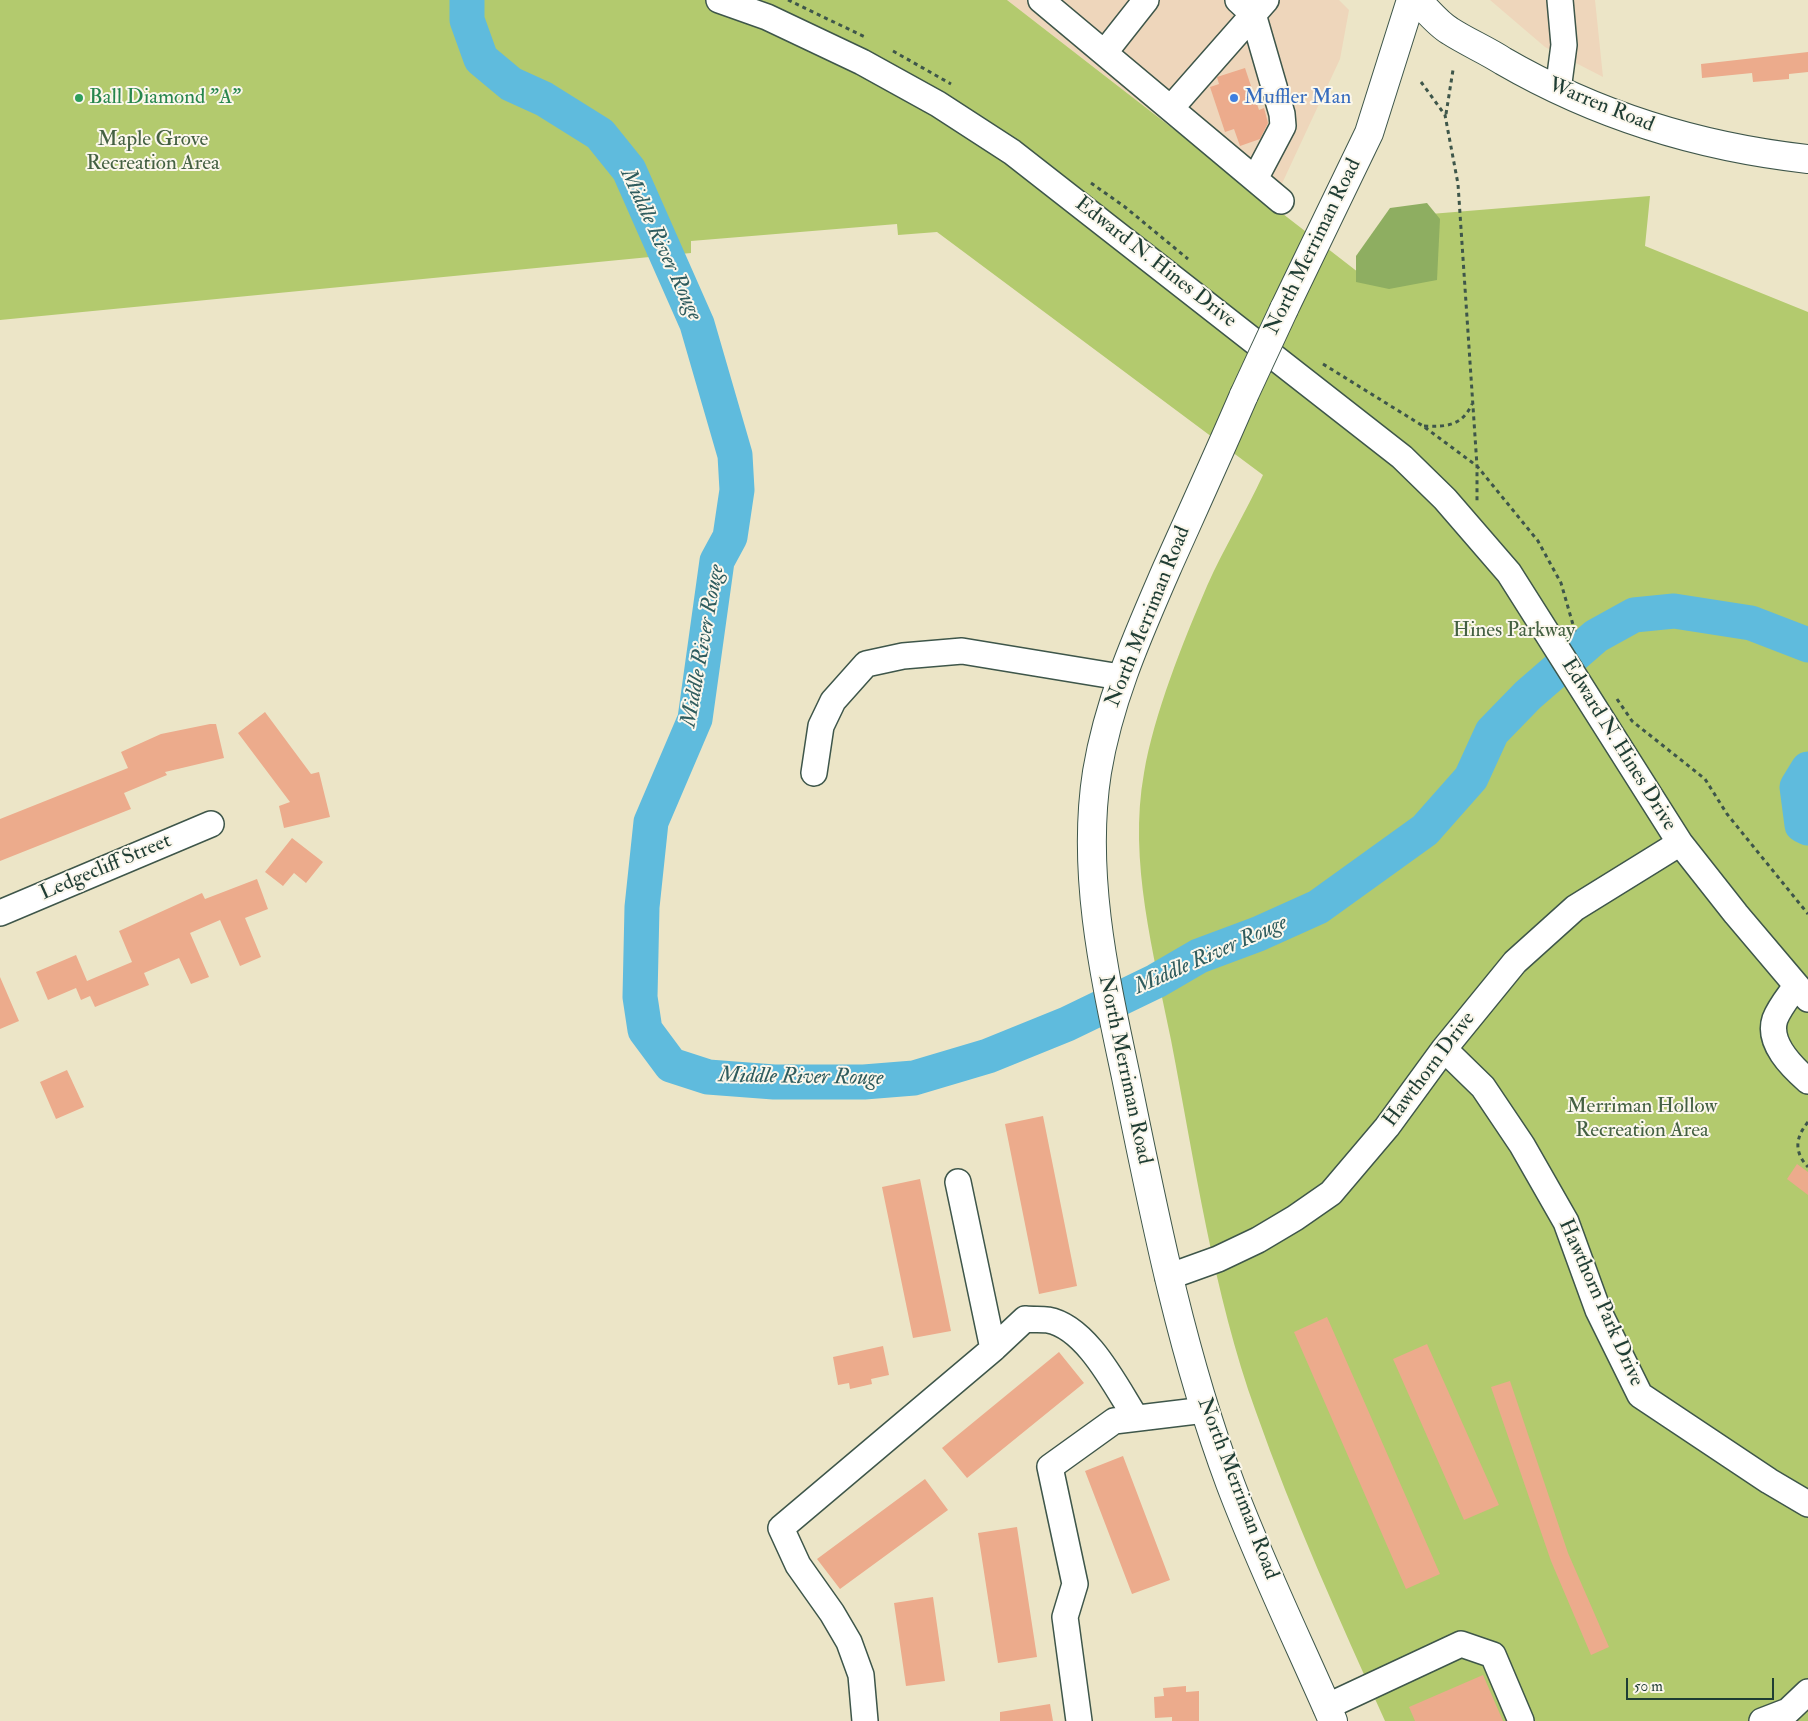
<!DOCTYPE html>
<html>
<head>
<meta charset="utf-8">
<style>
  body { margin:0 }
  #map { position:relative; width:1808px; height:1721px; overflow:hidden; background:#ece5c7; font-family:"IM FELL Double Pica",serif }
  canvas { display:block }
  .scale { position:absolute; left:1626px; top:1678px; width:148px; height:22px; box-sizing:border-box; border:2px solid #1f3d34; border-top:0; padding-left:6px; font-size:15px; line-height:18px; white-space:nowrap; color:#1f3d34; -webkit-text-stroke:4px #fbf7ec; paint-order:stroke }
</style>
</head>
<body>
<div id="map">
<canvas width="1808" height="1721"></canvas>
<div class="scale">50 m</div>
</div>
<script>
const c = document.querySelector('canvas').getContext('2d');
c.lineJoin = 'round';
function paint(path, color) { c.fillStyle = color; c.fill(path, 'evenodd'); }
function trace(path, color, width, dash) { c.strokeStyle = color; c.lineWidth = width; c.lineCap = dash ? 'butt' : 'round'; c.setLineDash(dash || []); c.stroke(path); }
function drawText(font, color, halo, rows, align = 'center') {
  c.font = font + ' "IM FELL Double Pica",serif'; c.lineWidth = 4; c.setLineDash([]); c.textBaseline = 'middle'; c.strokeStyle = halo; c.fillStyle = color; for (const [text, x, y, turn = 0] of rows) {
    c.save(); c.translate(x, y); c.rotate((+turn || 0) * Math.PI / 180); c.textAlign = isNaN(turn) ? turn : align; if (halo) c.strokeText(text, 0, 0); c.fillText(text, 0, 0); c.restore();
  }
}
const built = new Path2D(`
  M1007 0H1339L1349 10 1340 59 1272 205Z
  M1490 0H1595L1603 77 1545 47Z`);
const green = new Path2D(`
  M0 0H1007L1363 276 1394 217 1650 196 1645 246 1808 312V1721H1385C1339 1619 1293 1517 1256 1412 1213 1292 1195 1164 1171 1040 1154 954 1128 861 1144 773 1154 714 1183 642 1207 586 1224 548 1246 512 1263 475L937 232 898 235 897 224 691 241V253L0 320Z`);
const forest = new Path2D(`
  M1427 203 1440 219 1437 280 1389 289 1356 282V256L1390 208Z`);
const river = new Path2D(`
  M467 0V20L481 59 511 84 544 99 600 134 629 170 697 324 735 455 737 490 730 537 717 561 695 719 651 822 642 907 640 997 645 1030 671 1065 708 1077 774 1082H864L914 1078 988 1056 1067 1024 1156 981 1199 956 1258 934 1318 907 1425 830 1471 778 1492 732 1528 695 1596 636 1634 615 1674 611 1751 623 1808 645
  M1808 769 1797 787 1802 825 1808 828`);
const building = new Path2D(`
  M1808 52V72L1789 74V79L1753 82 1752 73 1702 78 1701 64Z
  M1245 68 1259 110 1264 108 1268 123 1260 139 1240 146 1234 129 1225 132 1210 87 1219 84 1217 77Z
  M265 712 311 774 319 772 330 817 284 828 279 806 290 802 238 733Z
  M210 724H216L224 758 165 772 167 775 124 793 131 809 0 861V819L128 768 121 752 161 734Z
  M292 838 323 862 306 883 294 873 283 886 265 872Z
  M257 879 268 909 245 918 261 957 240 966 220 920 190 933 209 977 191 984 179 958 144 973 149 985 95 1007 90 996 81 1000 76 988 48 1000 36 972 76 955 87 981 132 962 119 931 202 893 205 899Z
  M0 977 19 1021 0 1029Z
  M67 1070 84 1107 56 1119 40 1082Z
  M1043 1116 1077 1286 1039 1294 1005 1124Z
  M1797 1164 1808 1172V1195L1787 1179Z
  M920 1179 951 1331 913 1338 882 1187Z
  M1327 1317 1440 1574 1406 1589 1294 1332Z
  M1427 1344 1499 1505 1464 1520 1393 1359Z
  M883 1346 889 1375 871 1379 872 1384 850 1389 849 1383 838 1385 833 1357Z
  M1059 1352 1084 1383 967 1478 942 1448Z
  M1510 1381 1568 1553 1609 1647 1591 1655 1551 1561 1491 1387Z
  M1123 1456 1170 1580 1132 1594 1085 1471Z
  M925 1479 948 1510 840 1589 817 1559Z
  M1017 1527 1037 1657 998 1663 978 1533Z
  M933 1597 945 1681 906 1686 894 1603Z
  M1483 1675 1503 1721H1415L1409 1707Z
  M1186 1686V1692L1199 1691V1721H1172V1717L1155 1718 1154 1697 1164 1696 1163 1688Z
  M1050 1704 1053 1721H1000V1712Z`);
const path = new Path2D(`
  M788 0 865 37
  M893 51 951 84
  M1421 82 1445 115 1458 184 1477 466V502
  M1446 114 1453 70
  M1091 183 1125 207 1188 259
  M1323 364 1423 426 1477 466 1538 541 1561 583 1576 635
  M1424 426C1446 427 1462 426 1472 404
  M1617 699 1632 721 1705 779 1727 814 1808 914
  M1808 1122C1795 1138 1794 1152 1808 1167`);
const minor = new Path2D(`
  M719 0 767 17 862 62 938 104 1012 152 1402 457 1445 499 1509 573 1680 843 1736 914 1808 999
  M1041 0 1281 201
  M1238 0 1253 14 1282 114 1283 126 1255 179
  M1105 52 1146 0
  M1558 90 1564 45 1560 0
  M1171 108 1266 0
  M814 773 821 726 833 701 866 664 903 656 962 651 1120 677
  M0 913 211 824
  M1796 986C1789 996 1779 1008 1775 1019 1767 1043 1792 1067 1808 1081
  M1444 1049 1483 1087 1522 1145 1566 1222 1598 1310 1640 1395 1769 1481 1808 1504
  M1168 1277 1218 1259 1258 1240 1295 1218 1331 1193 1387 1127 1444 1049 1515 962 1575 908 1680 843
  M993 1349 1025 1319C1033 1320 1041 1319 1048 1320 1087 1327 1116 1387 1136 1418
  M1326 1707 1461 1644 1493 1655 1521 1721
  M865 1721 861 1675 849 1642 832 1613 798 1565 781 1528 993 1349 958 1182
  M1079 1721 1065 1617 1075 1584 1050 1467 1114 1421 1205 1410
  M1762 1721 1788 1711 1808 1692`);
const major = new Path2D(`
  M1417 0C1427 10 1438 24 1450 31 1467 42 1486 50 1503 61 1598 116 1699 147 1808 159
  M1284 309 1369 133 1411 0
  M1244 395C1219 453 1193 510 1167 568 1138 635 1109 699 1097 772 1081 874 1105 978 1126 1077 1154 1214 1181 1352 1230 1483 1260 1563 1299 1643 1333 1721`);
const majorBridge = new Path2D(`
  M1244 395 1284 309`);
const markers = [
  [79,98,5,"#2e9e5b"],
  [1234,98,5,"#3f7fe0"]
];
const leisureNames = [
  ["Ball Diamond \"A\"",89,98]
];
const shopNames = [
  ["Muffler Man",1244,98]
];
const streetNames = [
  ["Warren Road",1601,106,22],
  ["North Merriman Road",1314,247,-64],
  ["Edward N. Hines Drive",1155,263,38],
  ["North Merriman Road",1149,617,-68],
  ["Edward N. Hines Drive",1618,745,58],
  ["Ledgecliff Street",106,868,-23],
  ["North Merriman Road",1124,1070,78],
  ["Hawthorn Drive",1430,1070,-53],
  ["Hawthorn Park Drive",1600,1303,66],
  ["North Merriman Road",1237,1489,69]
];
const parkNames = [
  ["Maple Grove",153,140],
  ["Recreation Area",153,164],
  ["Hines Parkway",1514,631],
  ["Merriman Hollow",1642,1107],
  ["Recreation Area",1642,1131]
];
const waterNames = [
  ["Middle River Rouge",660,245,65],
  ["Middle River Rouge",704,646,-80],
  ["Middle River Rouge",1211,956,-24],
  ["Middle River Rouge",801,1078,1]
];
paint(built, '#eed6bb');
paint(green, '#b3ca6e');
paint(forest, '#8eae61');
trace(river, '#5fbbdd', 35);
paint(building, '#ecab8c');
trace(minor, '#3e564a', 28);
trace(major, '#3e564a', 30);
trace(path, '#3e564a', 3, [4, 4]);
trace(minor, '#fff', 25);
trace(major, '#fff', 28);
trace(majorBridge, '#3e564a', 30, []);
trace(majorBridge, '#fff', 28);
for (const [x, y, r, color] of markers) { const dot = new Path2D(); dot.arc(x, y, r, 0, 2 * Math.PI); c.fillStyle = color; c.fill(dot); trace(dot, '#fbf7ec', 2); }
drawText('21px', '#27864d', '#fbf7ec', leisureNames, 'left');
drawText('21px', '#366cbe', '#fbf7ec', shopNames, 'left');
drawText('21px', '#1f3d34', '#fbf7ec', streetNames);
drawText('21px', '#446042', '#fbf7ec', parkNames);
drawText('italic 22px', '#2f5c5e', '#fbf7ec', waterNames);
</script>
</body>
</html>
